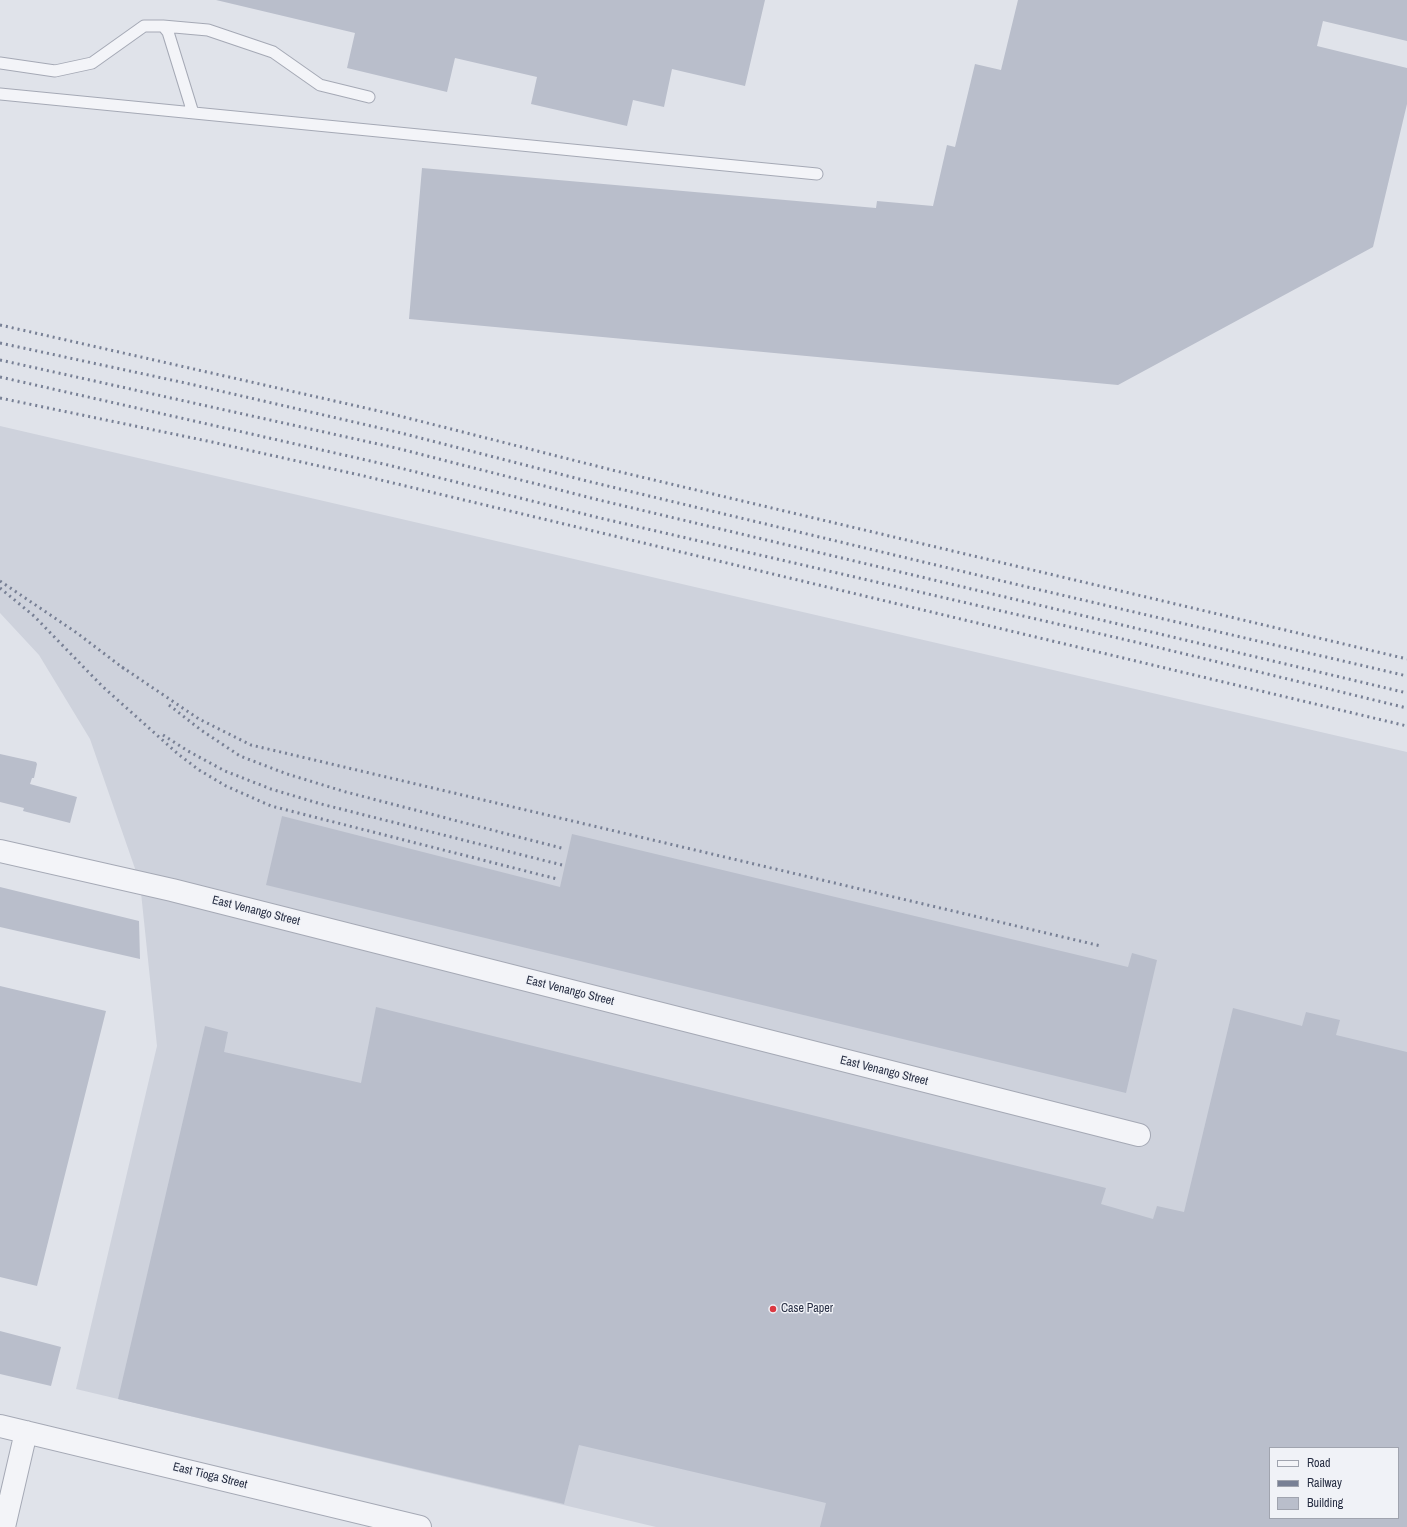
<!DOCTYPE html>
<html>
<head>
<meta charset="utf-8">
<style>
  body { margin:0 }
  #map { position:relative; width:1407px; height:1527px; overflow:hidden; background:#e0e3ea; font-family:"Archivo Narrow",sans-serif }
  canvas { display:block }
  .legend { position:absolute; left:1269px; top:1447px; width:130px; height:72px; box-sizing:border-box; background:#f0f2f7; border:1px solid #a0a4af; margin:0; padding:5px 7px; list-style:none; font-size:12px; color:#272e43 }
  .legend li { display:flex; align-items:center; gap:8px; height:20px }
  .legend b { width:20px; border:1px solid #a0a4af }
</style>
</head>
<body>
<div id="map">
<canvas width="1407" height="1527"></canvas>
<ul class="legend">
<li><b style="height:5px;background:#f3f4f8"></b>Road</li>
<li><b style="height:5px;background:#788095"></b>Railway</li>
<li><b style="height:11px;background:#b9becb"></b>Building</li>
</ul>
</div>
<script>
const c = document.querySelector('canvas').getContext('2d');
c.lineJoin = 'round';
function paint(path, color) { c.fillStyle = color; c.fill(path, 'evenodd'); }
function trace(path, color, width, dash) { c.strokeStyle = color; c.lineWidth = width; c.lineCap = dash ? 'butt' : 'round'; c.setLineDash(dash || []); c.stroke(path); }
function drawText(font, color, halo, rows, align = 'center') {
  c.font = font + ' "Archivo Narrow",sans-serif'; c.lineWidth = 3; c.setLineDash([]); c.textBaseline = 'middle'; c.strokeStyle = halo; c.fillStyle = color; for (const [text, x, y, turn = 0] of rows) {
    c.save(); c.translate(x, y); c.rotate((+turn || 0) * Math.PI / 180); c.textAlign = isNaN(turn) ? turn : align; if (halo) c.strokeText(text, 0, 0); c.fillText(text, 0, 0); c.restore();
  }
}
const built = new Path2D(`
  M0 426 1407 752V1527H656L76 1389 157 1046 140 883 90 739 39 655 0 613ZM1270 1448H1398V1518H1270Z`);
const building = new Path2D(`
  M216 0H765L745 86 672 69 664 107 633 100 627 126 531 104 537 77 455 58 447 92 347 68 355 33Z
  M1018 0H1407V41L1323 21 1317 46 1407 68V104L1373 247 1118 385 409 319 422 168 876 208 877 201 933 206 947 145 955 147 975 64 1001 70Z
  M0 754 36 762 37 764 34 778H32L30 784 77 797 70 823 23 811 24 808 0 802Z
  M282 816 560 887 572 834 1128 967 1132 953 1157 960 1126 1093 266 885Z
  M0 887 139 921 140 959 0 927Z
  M0 986 106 1011 37 1286 0 1277Z
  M376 1007 1106 1188 1101 1204 1153 1219 1157 1206 1184 1212 1233 1008 1302 1026 1306 1012 1340 1020 1336 1035 1407 1052V1527H820L826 1503 579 1445 564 1504 118 1399 205 1026 228 1032 224 1052 361 1083ZM1270 1448H1398V1518H1270Z
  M0 1331 61 1347 51 1386 0 1374Z`);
const service = new Path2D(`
  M163 26 208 30 273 52 320 85 369 97
  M0 63 55 71 92 63 144 26H163L168 32 193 113
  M0 94 817 174`);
const minor = new Path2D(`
  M0 851 172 890 1139 1135
  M0 1426 420 1527
  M4 1527 26 1432`);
const rail = new Path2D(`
  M0 325 392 414 612 470 1407 659
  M0 343 190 384 397 432 587 481 1019 585 1407 676
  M0 360 396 448 599 500 1407 693
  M0 377 388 465 600 518 1144 644 1407 708
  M0 398 212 442 364 476 1407 726
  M0 581 77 633 127 671
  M0 588 34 616 102 686 178 754 199 770 226 786 271 806 557 879
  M122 667 199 719 251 745 1101 946
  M169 705 201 730 240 756 287 774 346 792 565 849
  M163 735 188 751 225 771 271 789 321 804 562 865`);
const markers = [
  [773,1309,4,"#db3942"]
];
const streetNames = [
  ["East Venango Street",256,911,14],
  ["East Venango Street",570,991,14],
  ["East Venango Street",884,1071,14],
  ["East Tioga Street",210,1476,14]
];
const poiNames = [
  ["Case Paper",781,1309]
];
paint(built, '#ced2dc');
paint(building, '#b9becb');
trace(service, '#a5a9b5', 13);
trace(minor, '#a5a9b5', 24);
trace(service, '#f3f4f8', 11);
trace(minor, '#f3f4f8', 22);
trace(rail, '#788095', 3, [2, 4]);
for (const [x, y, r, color] of markers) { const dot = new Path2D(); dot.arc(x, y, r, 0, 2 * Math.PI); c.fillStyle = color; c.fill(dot); trace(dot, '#f0f2f7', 1.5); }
drawText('12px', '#272e43', '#f0f2f7', streetNames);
drawText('12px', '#272e43', '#f0f2f7', poiNames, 'left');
</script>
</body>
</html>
